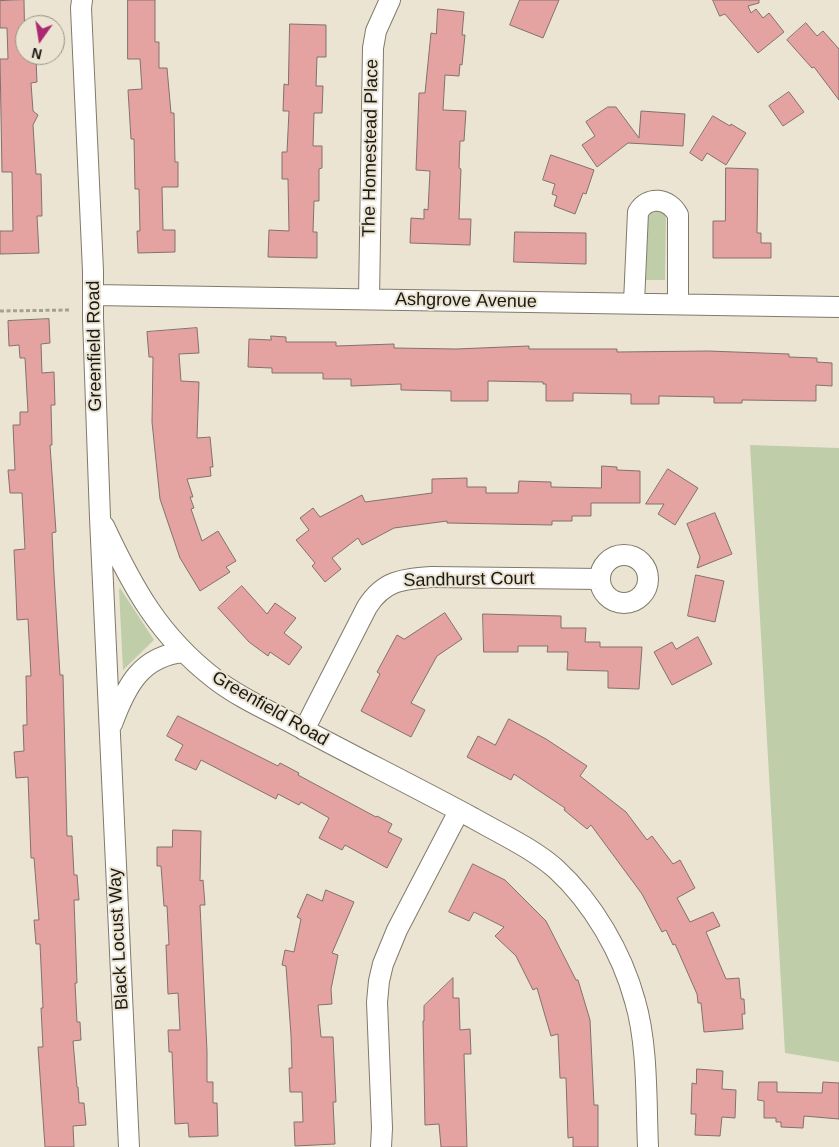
<!DOCTYPE html>
<html>
<head>
<meta charset="utf-8">
<style>
  body { margin:0 }
  #map { position:relative; width:839px; height:1147px; overflow:hidden; background:#ebe4d3; font-family:Arial,sans-serif }
  canvas { display:block }
  .north { position:absolute; left:15px; top:15px; width:50px; height:50px; box-sizing:border-box; background:#ebe4d3; border:1px solid #989386; border-radius:50%; rotate:193deg; font-size:14px; font-weight:700; line-height:20px; text-align:center; color:#1b1913 }
  .north::after { content:''; display:block; margin:auto; width:18px; height:22px; background:#ac2870; clip-path:polygon(50% 0,100% 100%,50% 72%,0 100%) }
</style>
</head>
<body>
<div id="map">
<canvas width="839" height="1147"></canvas>
<div class="north">N</div>
</div>
<script>
const c = document.querySelector('canvas').getContext('2d');
c.lineJoin = 'round';
function paint(path, color) { c.fillStyle = color; c.fill(path, 'evenodd'); }
function trace(path, color, width, dash) { c.strokeStyle = color; c.lineWidth = width; c.lineCap = dash ? 'butt' : 'round'; c.setLineDash(dash || []); c.stroke(path); }
function drawText(font, color, halo, rows, align = 'center') {
  c.font = font + ' Arial,sans-serif'; c.lineWidth = 4; c.setLineDash([]); c.textBaseline = 'middle'; c.strokeStyle = halo; c.fillStyle = color; for (const [text, x, y, turn = 0] of rows) {
    c.save(); c.translate(x, y); c.rotate((+turn || 0) * Math.PI / 180); c.textAlign = isNaN(turn) ? turn : align; if (halo) c.strokeText(text, 0, 0); c.fillText(text, 0, 0); c.restore();
  }
}
const green = new Path2D(`
  M656 209 665 214 666 217 665 280H646L648 217 650 213Z
  M750 445 839 448V1062L785 1053Z
  M120 588 154 640 123 670 119 590Z`);
const building = new Path2D(`
  M24 0 25 55H30V59H36L37 82 31 83 33 111 38 115 33 125 36 174H41L42 216H37L39 253 0 254V231H13L12 172H2L0 59H8L7 28H0V1Z
  M128 0H155V42H159V68H167L171 113H174L175 162H178V187H162L163 230H175V252L138 253 137 231H140L139 189H135L134 139H131L128 90 142 89 140 59H128Z
  M520 0H559L543 38 510 25Z
  M713 0H759V3L748 6 751 13 756 9 763 18 769 13 784 32 758 53 725 14 720 16Z
  M438 9 464 12 462 35H465L462 65 460 64 459 76 445 75 443 110 466 111 464 141H460L459 168 461 169 459 219H471L470 245 410 243 411 218 424 219V209L428 210 430 171 416 170 419 93H425L431 33 436 34Z
  M806 23 817 36 823 31 839 49V100L814 67 812 68 787 40Z
  M290 24 326 25V57H317L316 86H323L322 113H314L313 146H322V168L319 169V201H314L313 232H317V258L268 257 269 230 289 231 288 179H282V152H287L289 111H283L284 84 288 85Z
  M789 92 804 112 783 126 769 106Z
  M608 107H616L639 138 641 111 685 114 683 146 628 143 597 167 582 145 595 136 586 122Z
  M713 116 730 126 731 124 746 133 726 165 707 153 702 161 690 153Z
  M551 155 594 170 586 194 583 193 575 214 554 206 557 196 552 194 555 184 543 180Z
  M726 168 758 169 757 233H761V243H771V258H713V221H725Z
  M515 232 586 233V264L514 262Z
  M49 319 50 343 41 344 42 373 54 372 55 405H51L52 445H50L56 532 52 533 54 575 60 675H63L67 836H72L74 875H77L79 900H74L77 983H75L77 1022H80L81 1040 73 1041 77 1087H78L79 1103H84L86 1125 73 1126 74 1147H45L38 1047H43L41 1008H43L40 944H36L34 920H39L34 858H31L28 777 16 778 14 752 24 751 23 725H27L26 676H31L28 619 17 620 16 593 14 550 25 549 22 493H10L8 470H15L13 425H20V412H28L25 358H20L19 345 9 346 8 321Z
  M197 328 199 353 179 354 181 381 199 382 197 438 210 437 213 467H210L211 476 187 479 193 497H190L194 508 191 509 202 541 218 531 236 561 226 567 230 572 200 591 180 558 160 499 152 422 153 357H149L147 332Z
  M271 336 286 337V342H336V346L394 344V348L456 349 529 346V349H617V352L708 351 789 354V357L817 358V362L832 363V386L816 385V401L742 400V403H714V397L659 396V404H631V394L573 393V401H546V384H543V382L488 381V401H451V391L401 390V384L351 386V379H323V373H272V368L248 367 249 339 271 340Z
  M602 466 617 467V470L640 471V503H591V516H572V521H552V525L447 523V521L394 528 362 545 358 538 332 558 341 569 325 582 312 566 315 563 296 540 309 530 300 518 313 508 320 517 362 495 365 502 432 493V479L467 478V487H486V493H518L519 481 551 482V487L601 488Z
  M668 469 698 488 675 525 658 514 664 504H646Z
  M715 513 732 554 697 568 700 557 687 524Z
  M696 575 724 581 715 622 688 616Z
  M242 586 267 614 275 603 296 618 284 633 302 647 289 665 270 652 268 656 249 642 218 608Z
  M445 613 462 639 437 656 411 703 425 710 411 737 361 711 380 674 377 672 397 635 404 639Z
  M483 614 561 616V628H586L585 642H600V647H642L639 689 608 688V671L567 670 568 652H547L548 646H518V652H484Z
  M698 637 712 664 672 685 654 652 672 642 676 649Z
  M178 716 278 766 280 763 299 773 298 775 376 817 377 816 392 824 388 832 402 839 387 868 345 845 342 850 319 838 329 818 301 802 299 805 278 794 276 799 201 760 196 770 175 760 183 745 167 736Z
  M509 719 546 739 587 766 580 776 626 812 647 840 652 836 673 864 680 860 695 888 677 898 690 922 713 912 720 926 706 932 726 979 739 978 741 999H744L745 1014H742L743 1029 704 1032 701 1003H698L697 994 675 944 673 945 666 930 662 932 642 894 591 825 587 829 564 810 565 808 514 774 511 780 467 757 478 736 495 745Z
  M173 830 201 831 200 881 203 880 205 905H200L207 1051V1082H213V1103H217L218 1136 189 1137 188 1123 175 1124 172 1052H169L168 1030H180L178 993 168 994 166 945H169L167 906H164L161 866H157V847H172Z
  M473 864 505 880 546 921 576 980H578L590 1020 594 1105H598V1147H573V1137L568 1138 566 1078H560L558 1034 551 1036 537 988 533 990 516 956 495 936 504 927 474 912 469 921 449 912Z
  M326 890 354 902 332 953 338 955 331 989 332 1004 318 1005 321 1037H333L336 1102H333L335 1144 295 1146 294 1122H303L302 1092H290L289 1068H292L291 1035 286 966 282 965 285 950 294 952 301 919 297 917 307 894 322 901Z
  M453 978V998H459L460 1030 470 1029 471 1054H464L467 1147H441L439 1124 425 1125 423 1021H424V1006Z
  M697 1069 723 1071 722 1089 736 1090 735 1118 722 1117 720 1136 695 1135 696 1114H691L692 1083 696 1084Z
  M759 1082H777V1092L822 1093 823 1082 839 1083V1119L804 1116 803 1128 781 1127V1122H776V1118H764V1101L758 1100Z`);
const path = new Path2D(`
  M0 311 70 310`);
const minor = new Path2D(`
  M82 0 81 8 93 271V318L100 518 129 1147
  M93 295 839 307
  M369 299 373 48 376 31 390 0
  M634 303 638 212C648 195 669 198 678 215V304
  M104 526C133 588 159 636 215 679 237 696 263 708 288 721 349 754 412 785 473 818 501 834 532 848 556 869 593 903 622 953 635 1001 648 1045 646 1101 648 1147
  M600 579a24 24 0 1 1 48 0a24 24 0 1 1-48 0Z
  M112 724C126 686 141 656 184 652
  M304 730 367 607C384 580 403 579 432 577L600 579
  M381 1147 382 1128 377 1002 379 981 383 964 397 930 459 811`);
const streetNames = [
  ["The Homestead Place",371,148,-89],
  ["Ashgrove Avenue",466,301,1],
  ["Greenfield Road",95,346,-91],
  ["Sandhurst Court",469,580,-1],
  ["Greenfield Road",270,709,30],
  ["Black Locust Way",119,939,-93]
];
paint(green, '#bfcea9');
paint(building, '#e4a3a0');
trace(building, '#83706f', 1);
trace(minor, '#807a6a', 22);
trace(path, '#a5a093', 3, [4, 2.5]);
trace(minor, '#fff', 20);
drawText('18px', '#1b1913', '#ebe4d3', streetNames);
</script>
</body>
</html>
